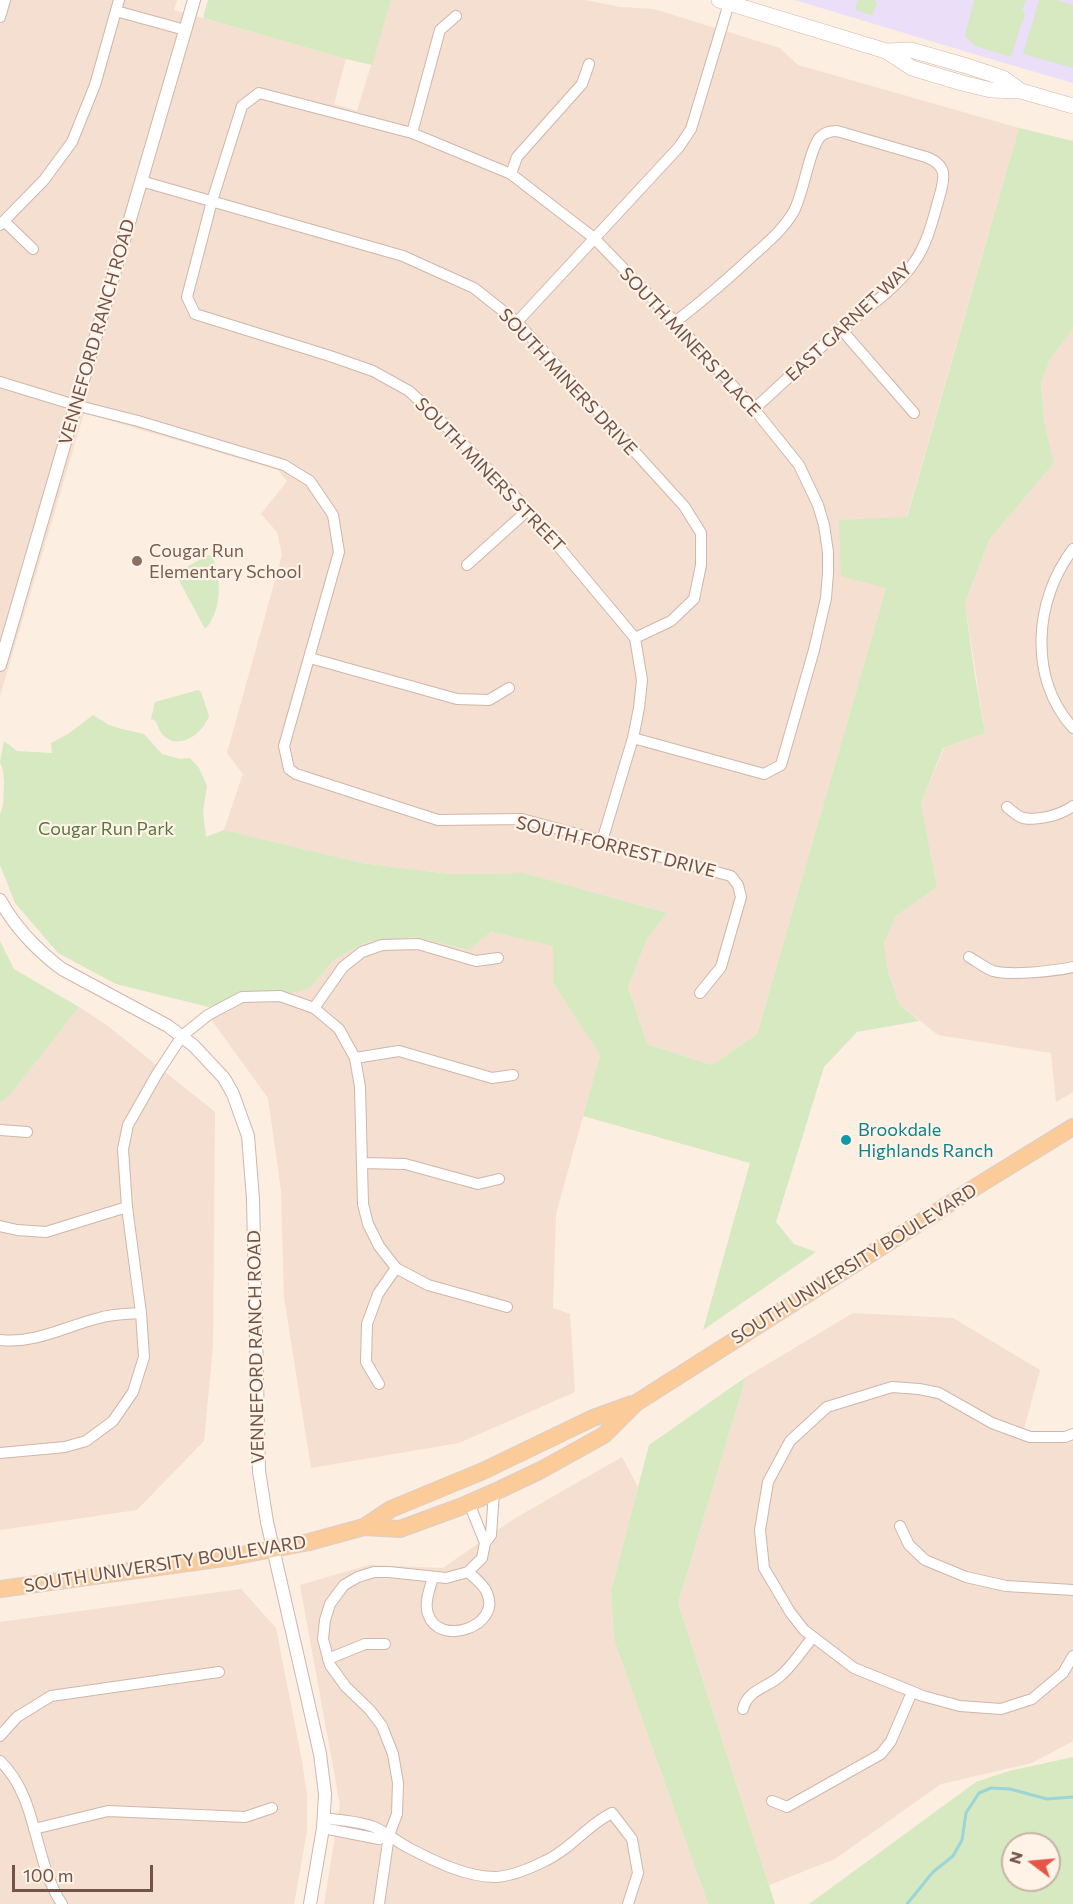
<!DOCTYPE html>
<html>
<head>
<meta charset="utf-8">
<style>
  body { margin:0 }
  #map { position:relative; width:1073px; height:1904px; overflow:hidden; background:#fceee1; font-family:Commissioner,sans-serif }
  canvas { display:block }
  .north { position:absolute; left:1001px; top:1832px; width:60px; height:60px; box-sizing:border-box; background:#fff3e7; border:2px solid #c7b3a7; border-radius:50%; rotate:286deg; font-size:16px; font-weight:700; line-height:24px; text-align:center; color:#735248 }
  .north::after { content:''; display:block; margin:auto; width:21px; height:27px; background:#e65646; clip-path:polygon(50% 0,100% 100%,50% 72%,0 100%) }
  .scale { position:absolute; left:12px; top:1865px; width:141px; height:27px; box-sizing:border-box; border:3px solid #735248; border-top:0; padding-left:8px; font-size:18px; line-height:21px; white-space:nowrap; color:#735248; -webkit-text-stroke:4px #fff3e7; paint-order:stroke }
</style>
</head>
<body>
<div id="map">
<canvas width="1073" height="1904"></canvas>
<div class="north">N</div>
<div class="scale">100 m</div>
</div>
<script>
const c = document.querySelector('canvas').getContext('2d');
c.lineJoin = 'round';
function paint(path, color) { c.fillStyle = color; c.fill(path, 'evenodd'); }
function trace(path, color, width, dash) { c.strokeStyle = color; c.lineWidth = width; c.lineCap = dash ? 'butt' : 'round'; c.setLineDash(dash || []); c.stroke(path); }
function drawText(font, color, halo, rows, align = 'center') {
  c.font = font + ' Commissioner,sans-serif'; c.lineWidth = 4.5; c.setLineDash([]); c.textBaseline = 'middle'; c.strokeStyle = halo; c.fillStyle = color; for (const [text, x, y, turn = 0] of rows) {
    c.save(); c.translate(x, y); c.rotate((+turn || 0) * Math.PI / 180); c.textAlign = isNaN(turn) ? turn : align; if (halo) c.strokeText(text, 0, 0); c.fillText(text, 0, 0); c.restore();
  }
}
const residential = new Path2D(`
  M0 0H177L174 10 346 59 334 104 357 111 391 0H585L620 7 654 9 780 48 798 65 1019 128 757 1034 712 1065 647 1044 628 987 647 939 667 913 524 873 450 874 362 863 224 830 243 774 227 753 282 555 277 532 261 514 287 481 278 470 84 413 0 696Z
  M1073 330V1092L1056 1102 1051 1053 938 1035 899 1004 888 971 884 943 896 916 937 887 921 803 944 748 985 733 965 603 989 540 1054 463 1044 421 1041 383 1050 359Z
  M491 932 553 946V983L600 1055 556 1214 553 1308 570 1314 575 1392 459 1443 311 1468 284 1297 281 1190 268 1098 208 1015 242 997 310 988 334 960 366 942 415 937 468 950Z
  M79 1007 108 1026 215 1112 213 1346 204 1441 137 1510 0 1530V1103L11 1094Z
  M853 1313 953 1318 1040 1370 1021 1440 1061 1443 1073 1442V1741L1032 1763 941 1784 835 1859 769 1885 678 1603 746 1377Z
  M622 1457 638 1487 611 1591 614 1640 708 1904H324L340 1805 300 1585 369 1565 443 1568 512 1520Z
  M241 1589 276 1628 302 1761 307 1795V1831L294 1904H0V1622Z`);
const education = new Path2D(`
  M795 0H1073V83L967 52Z`);
const green = new Path2D(`
  M208 0H391L372 65 346 59 203 18Z
  M858 0H874L877 2 873 14 870 15 856 10 855 8Z
  M974 0H1026L1022 10 1025 15 1023 21 1022 22 1011 57 975 46 965 36Z
  M1039 0H1056L1073 5V68L1023 54Z
  M1019 128 1073 141V330L1050 359 1041 383 1044 421 1054 463 989 540 965 603 974 670 985 733 943 748 921 803 937 887 896 916 884 943 888 971 899 1004 919 1021 857 1032 824 1067 776 1222 794 1244 816 1252 703 1330 750 1163 583 1116 600 1055 553 983V946L491 932 468 950 415 937 366 942 334 960 310 988 280 996 242 997 209 1007 116 984 58 953 15 903 0 865V815L3 805 4 782 3 770 0 762 4 741 17 751 52 753 51 743 68 734 93 715 109 725 122 729 144 734 162 754 180 759 190 758 199 768 207 786 203 811 206 837 224 830 362 863 450 874 524 873 667 913 647 939 628 987 647 1044 712 1065 757 1034 886 588 841 576 839 520 907 517Z
  M209 555 212 556C222 578 222 610 206 628L204 627 175 573Z
  M198 690 201 692 209 716C199 742 165 755 156 721L151 719 155 702Z
  M0 941 14 969 79 1007 11 1094 0 1103Z
  M746 1377 678 1603 775 1904H708L614 1640 611 1591 649 1445Z
  M1073 1757V1904H809L976 1782 1009 1771ZM1013 1844H1049V1880H1013Z`);
const stream = new Path2D(`
  M907 1904 933 1872 953 1856 962 1840 966 1813 979 1793 991 1788 1010 1789 1047 1799 1073 1797`);
const minor = new Path2D(`
  M116 11 185 30
  M0 17 5 0
  M412 133 440 30 456 16
  M511 174 517 157 582 84 589 64
  M141 181 403 256 474 288 517 322 684 506 701 533V565L694 599 671 621 635 638
  M4 221 33 249
  M0 225 44 180 72 142 95 85 119 0
  M517 322 679 147 691 129 730 0
  M675 322C700 303 723 283 746 262 763 246 782 232 794 211 804 192 809 150 820 137 825 132 830 131 837 131L926 157C948 165 945 178 939 198 933 219 928 242 915 261 897 289 866 308 841 329 812 355 783 383 754 409
  M841 329 914 413
  M0 382 75 405 138 421 284 465 310 481 333 515 339 552 284 746 289 769 296 774 438 820 522 819 731 876 738 885 741 897 721 967 700 993
  M1073 549C1034 600 1028 678 1073 728
  M467 565 528 510
  M310 658 457 699 489 700 509 688
  M1007 807C1012 811 1017 816 1023 818 1039 821 1060 815 1073 806
  M602 841 633 738 639 708 642 680 635 638 528 510 436 416 409 391 373 371 330 356 195 314 187 297 212 201 242 106 259 93 412 133 511 174 594 238 675 322 754 409 799 465 818 505 824 525 828 552V573L826 598 814 650 781 765 764 774 633 738
  M969 957C976 961 985 968 993 971 1011 976 1055 971 1073 967
  M314 1008 343 967 362 952 382 945 418 944 476 961 498 958
  M355 1058 399 1051 492 1078 513 1075
  M0 1130 27 1132
  M362 1163 405 1164 478 1184 499 1179
  M0 1226 17 1230 46 1232 127 1207
  M0 1340C36 1344 66 1326 99 1318 112 1314 128 1314 141 1313
  M379 1384 366 1362 367 1324 378 1294 396 1268
  M1073 1434 1065 1437H1030L992 1423 939 1393 919 1389 892 1387 827 1407 790 1441 768 1482 760 1530 764 1568 790 1612 804 1630 854 1668 923 1696 960 1706 1001 1709 1032 1699 1063 1673 1073 1656
  M0 1453 65 1447 86 1441 113 1421 133 1392 144 1357 141 1313 127 1207 123 1149 128 1125 157 1074 182 1036 208 1015 242 997 280 996 314 1008 339 1029 355 1058 360 1087 363 1204 368 1224 379 1246 396 1268 428 1285 507 1307
  M469 1503 485 1543
  M900 1526 909 1545 925 1560 966 1577 1006 1586 1073 1590
  M433 1577C430 1588 424 1603 428 1614 439 1648 502 1626 487 1593 484 1585 475 1578 468 1572
  M328 1659 365 1644H385
  M743 1709C747 1691 765 1688 778 1678 792 1667 802 1650 813 1637
  M0 1736 17 1717 51 1696 219 1672
  M0 1761C39 1798 33 1861 62 1904
  M772 1801 787 1807 881 1754 891 1741 912 1692
  M323 1818C339 1820 359 1821 374 1827 386 1832 397 1842 409 1848 436 1862 466 1877 496 1877 512 1876 531 1868 545 1861 571 1849 587 1825 612 1813L632 1839 638 1873 628 1904
  M323 1828 379 1839 389 1835
  M34 1829 108 1811 245 1817 272 1808
  M379 1904 389 1835 397 1814 398 1783 393 1754 382 1726 370 1710 346 1687 330 1665 323 1639 325 1620 330 1604 344 1585 358 1577 374 1572H389L446 1578 468 1572 482 1558 485 1543 491 1535 494 1492`);
const tertiary = new Path2D(`
  M0 665 194 0
  M0 900C15 927 38 951 62 969L168 1026 194 1046 224 1078 233 1094 248 1136 253 1199 259 1471 267 1522 320 1754 325 1794 323 1828 310 1904`);
const secondary = new Path2D(`
  M719 0 886 51 912 68 962 83 991 90 1021 91 1073 106
  M886 51 911 50 967 66 1003 78 1021 91`);
const primary = new Path2D(`
  M364 1527 400 1529 460 1507 499 1490 541 1470 604 1435 636 1403 982 1183 1073 1127
  M0 1589 231 1557 309 1542 364 1527 391 1509 483 1471 593 1418 632 1404`);
const markers = [
  [137,561,6,"#8d6e63"],
  [846,1140,6,"#0f9aa8"]
];
const streetNames = [
  ["EAST GARNET WAY",849,322,-43],
  ["VENNEFORD RANCH ROAD",97,332,-74],
  ["SOUTH MINERS PLACE",690,342,47],
  ["SOUTH MINERS DRIVE",568,382,47],
  ["SOUTH MINERS STREET",490,475,46],
  ["SOUTH FORREST DRIVE",616,847,14],
  ["SOUTH UNIVERSITY BOULEVARD",854,1264,-32],
  ["VENNEFORD RANCH ROAD",256,1347,-91],
  ["SOUTH UNIVERSITY BOULEVARD",165,1564,-9]
];
const educationNames = [
  ["Cougar Run",149,551],
  ["Elementary School",149,572]
];
const parkNames = [
  ["Cougar Run Park",106,829]
];
const cultureNames = [
  ["Brookdale",858,1130],
  ["Highlands Ranch",858,1151]
];
paint(residential, '#f4dfd0');
paint(education, '#ebdef8');
paint(green, '#d6e9c0');
trace(stream, '#9cd5d7', 3);
trace(minor, '#cfb6ab', 12);
trace(tertiary, '#cfb6ab', 14);
trace(secondary, '#d2b6a8', 16);
trace(primary, '#d8cfcc', 18);
trace(minor, '#fff', 10);
trace(tertiary, '#fff', 12);
trace(secondary, '#fff', 15);
trace(primary, '#fbcb99', 16);
for (const [x, y, r, color] of markers) { const dot = new Path2D(); dot.arc(x, y, r, 0, 2 * Math.PI); c.fillStyle = color; c.fill(dot); trace(dot, '#fff3e7', 2); }
drawText('18px', '#735248', '#fff3e7', streetNames);
drawText('18px', '#785e54', '#fff3e7', educationNames, 'left');
drawText('18px', '#587841', '#fff3e7', parkNames);
drawText('18px', '#0d838f', '#fff3e7', cultureNames, 'left');
</script>
</body>
</html>
